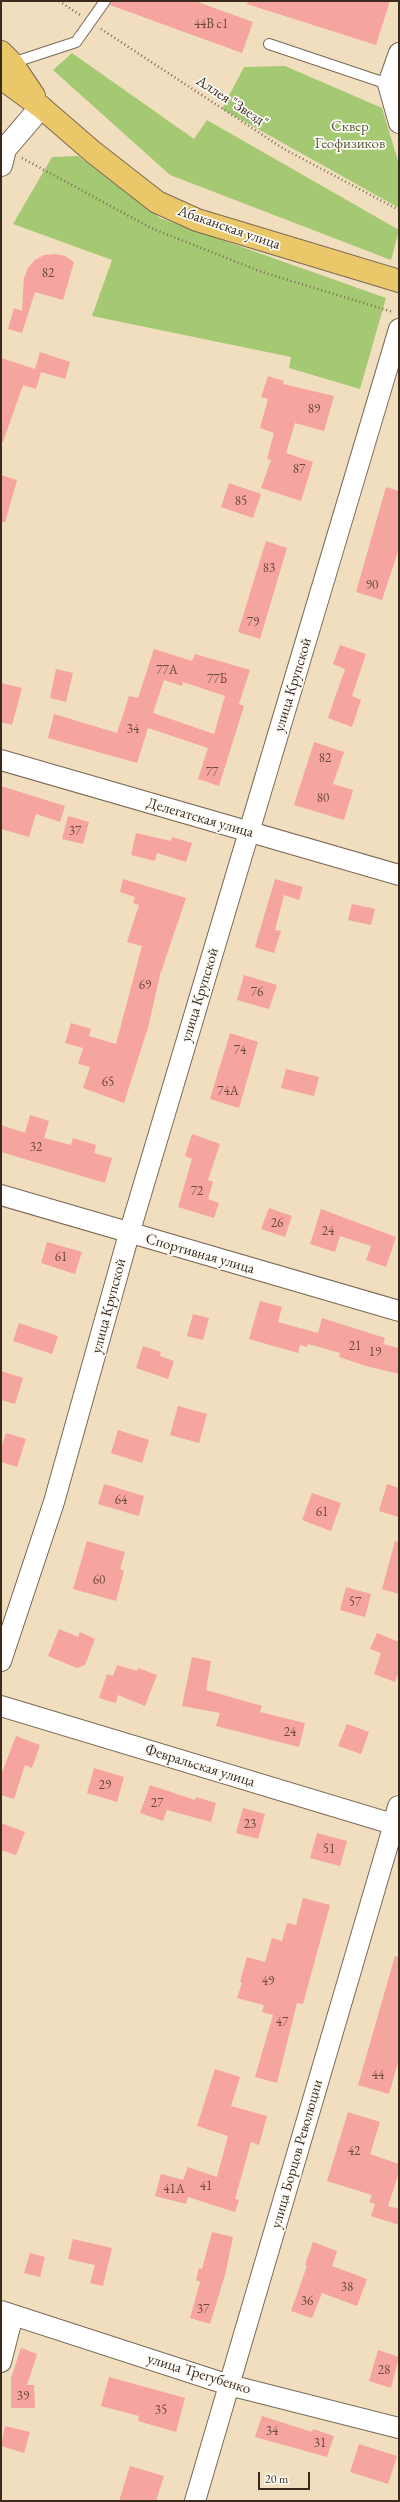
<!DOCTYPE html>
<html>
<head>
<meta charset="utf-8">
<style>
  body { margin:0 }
  #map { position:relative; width:400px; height:2502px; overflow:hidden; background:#f0debe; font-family:"EB Garamond",serif }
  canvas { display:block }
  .frame { position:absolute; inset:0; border:2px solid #3b2a1e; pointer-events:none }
  .scale { position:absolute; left:258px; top:2472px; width:52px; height:18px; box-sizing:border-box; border:2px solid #3b2a1e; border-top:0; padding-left:5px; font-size:12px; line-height:14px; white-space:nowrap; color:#3b2a1e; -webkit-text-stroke:3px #fdfcf7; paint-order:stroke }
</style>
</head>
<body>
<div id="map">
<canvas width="400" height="2502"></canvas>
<div class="frame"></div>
<div class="scale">20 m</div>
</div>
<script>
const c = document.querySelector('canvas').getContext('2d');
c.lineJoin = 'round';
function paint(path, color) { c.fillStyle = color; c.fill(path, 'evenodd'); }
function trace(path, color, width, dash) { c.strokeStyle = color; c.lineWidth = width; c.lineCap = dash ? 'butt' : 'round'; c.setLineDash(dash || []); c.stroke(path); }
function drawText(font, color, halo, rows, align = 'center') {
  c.font = font + ' "EB Garamond",serif'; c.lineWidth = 3.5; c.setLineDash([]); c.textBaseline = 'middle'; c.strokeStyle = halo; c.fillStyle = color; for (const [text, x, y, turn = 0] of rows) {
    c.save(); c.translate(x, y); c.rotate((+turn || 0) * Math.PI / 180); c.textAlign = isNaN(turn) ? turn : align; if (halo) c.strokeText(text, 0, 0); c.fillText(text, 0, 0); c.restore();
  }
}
const green = new Path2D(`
  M72 53 194 139 207 120 399 230 391 260 170 175 53 70Z
  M285 66 382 108 399 164V208L222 109 244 67Z
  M78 156 160 218 386 298 360 389 289 368 291 357 92 316 112 260 13 224 52 157Z`);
const building = new Path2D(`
  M111 1H195L253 22 242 53 110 5Z
  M248 1H390L376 45 247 4Z
  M55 254 65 256 74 262 63 300 35 292 22 333 8 329 14 308 22 311 24 278 28 268 35 260 44 255Z
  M40 352 70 362 65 379 41 372 36 389 23 385 3 442H1V358L35 369Z
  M268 376 284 381 283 384 334 396 324 431 295 423 286 453 313 462 301 501 261 488 271 460 267 459 274 433 260 428 268 399 261 397Z
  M1 475 17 480 5 522H1Z
  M229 483 261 494 253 518 221 507Z
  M386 487 399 491V548L382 600 356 592Z
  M266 541 287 548 260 639 238 632Z
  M340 645 366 654 352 696 361 700 352 727 328 718 345 669 333 664Z
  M154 649 192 661 195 654 250 670 239 704 244 706 219 786 198 779 208 748 148 728 137 763 48 738 54 714 117 733 129 696 138 698ZM164 680 182 686 183 682 225 696 214 734 153 713Z
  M56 669 73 673 66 702 50 698Z
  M1 683 22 688 12 725 1 722Z
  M314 742 344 752 333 784 353 790 344 820 294 805Z
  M1 786 65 806 60 822 36 814 29 837 1 829Z
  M68 816 89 822 83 844 62 839Z
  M136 833 171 841 172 837 192 843 186 862 157 853 155 861 131 855Z
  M123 879 186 898 160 975 149 1024 124 1103 83 1088 90 1067 78 1064 83 1048 65 1043 71 1023 91 1029 89 1036 116 1044 142 946 127 942 139 905 133 903 135 897 120 892Z
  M275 879 303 887 299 900 284 895 275 930 281 931 274 953 255 947Z
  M352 904 375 909 371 925 348 920Z
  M244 975 277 985 269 1009 237 1000Z
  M230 1033 258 1042 239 1108 210 1099Z
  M286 1069 319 1077 314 1096 281 1088Z
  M30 1115 49 1121 44 1138 71 1145 73 1138 96 1145 94 1153 112 1158 105 1183 1 1152V1125L25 1133Z
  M192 1134 220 1144 208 1180 213 1182 208 1199 219 1203 214 1218 178 1207 192 1159 185 1156Z
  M269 1208 292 1216 285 1237 261 1229Z
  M321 1209 396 1237 386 1267 366 1260 371 1246 340 1236 335 1252 310 1244Z
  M47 1242 82 1252 75 1274 41 1263Z
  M260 1301 282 1307 278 1322 318 1333 322 1318 385 1338 383 1344 399 1348V1374L366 1366 339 1357 340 1353 308 1344 307 1347 300 1345 298 1353 249 1339Z
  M193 1314 209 1318 203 1340 187 1336Z
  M19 1323 58 1336 52 1354 13 1341Z
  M143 1346 161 1352 160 1356 174 1361 168 1379 136 1368Z
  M1 1371 23 1378 15 1404 1 1400Z
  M178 1406 207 1414 199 1443 170 1435Z
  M118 1430 149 1440 142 1463 111 1453Z
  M6 1433 26 1439 17 1467 1 1462V1448Z
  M104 1484 144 1496 139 1516 98 1504Z
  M387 1484 399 1488V1517L379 1511Z
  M312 1493 341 1503 331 1531 302 1520Z
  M87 1541 125 1552 120 1569 124 1571 116 1601 73 1589Z
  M395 1541 399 1542V1594L382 1589Z
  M346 1587 371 1594 365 1617 340 1610Z
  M59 1629 78 1637 80 1632 95 1639 85 1665 77 1668 48 1656Z
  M377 1633 399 1642V1671L395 1682 374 1674 381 1653 370 1649Z
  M192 1657 211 1661 206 1690 262 1706 260 1712 305 1723 299 1747 216 1726 220 1713 182 1706Z
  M117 1665 137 1671 138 1668 157 1675 145 1706 118 1695 116 1703 99 1698 107 1674 113 1676Z
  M347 1724 369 1732 361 1754 338 1746Z
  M16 1736 40 1745 32 1768 25 1765 14 1799 1 1795V1775Z
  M94 1768 124 1777 117 1802 87 1793Z
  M150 1785 195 1800 196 1797 216 1803 211 1822 167 1810 163 1821 140 1813Z
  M243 1808 265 1814 258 1839 236 1833Z
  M1 1823 25 1832 16 1855 1 1850Z
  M317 1833 347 1841 340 1866 310 1858Z
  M303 1898 330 1905 303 2004 297 2003 277 2083 255 2077 273 2015 262 2012 264 2005 237 1998 242 1983 240 1982 247 1957 265 1962 272 1938 282 1941 287 1923 296 1925Z
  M395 1956 399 1957V2059L389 2094 358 2085Z
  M215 2069 240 2077 231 2106 267 2116 259 2145 251 2142 235 2199 239 2200 235 2212 188 2197 186 2204 155 2196 161 2174 183 2180 188 2167 217 2177 228 2136 197 2126Z
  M348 2112 380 2122 370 2154 399 2164V2172L388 2206 399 2209V2225L371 2216 375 2204 369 2202 372 2195 327 2181Z
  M212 2232 233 2237 225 2275 210 2324 190 2318 200 2282 196 2280 199 2268 202 2269Z
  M73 2239 112 2248 103 2286 90 2283 95 2265 68 2259Z
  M313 2242 337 2251 332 2266 367 2279 357 2306 322 2293 312 2318 291 2311 307 2266 305 2265Z
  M30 2253 45 2257 40 2277 24 2273Z
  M21 2348 37 2354 27 2385H34L35 2408H11V2378Z
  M378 2350 399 2357 391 2388 369 2381Z
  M109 2377 185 2398 176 2432 138 2421 139 2416 101 2406Z
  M262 2416 312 2432 313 2429 334 2436 327 2457 255 2437Z
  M5 2426 30 2432 24 2453 1 2446Z
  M359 2444 397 2456 388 2484 350 2472Z
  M130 2466 164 2476 156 2501H119Z`);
const path = new Path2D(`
  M59 1 80 15
  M101 29 284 149 399 210
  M22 158 151 228 262 272 393 312`);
const service = new Path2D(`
  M269 44 388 84
  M12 63 76 42 105 1`);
const minor = new Path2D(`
  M399 53 388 84 399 123
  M1 760 399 875
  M1 1195 399 1311
  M1 1661 54 1502 129 1234 399 329
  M1 1706 399 1826
  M1 2311 229 2385 399 2428
  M1 2362 13 2315
  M195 2501 394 1824`);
const tertiary = new Path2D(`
  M1 165 5 149 41 107
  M394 1824 399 1807`);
const primary = new Path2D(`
  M1 52 12 63 34 96
  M1 78 41 107 93 152 157 202 197 220 399 281`);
const numberNames = [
  ["44В с1",211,24],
  ["82",48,273],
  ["89",314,409],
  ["87",299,469],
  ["85",241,501],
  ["83",269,568],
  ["90",372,585],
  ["79",253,622],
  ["77А",167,670],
  ["77Б",217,679],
  ["34",133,729],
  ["82",325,758],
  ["77",212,772],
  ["80",323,798],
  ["37",75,831],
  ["69",145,985],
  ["76",257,992],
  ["74",240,1050],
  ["65",108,1082],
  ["74А",228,1091],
  ["32",36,1147],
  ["72",197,1191],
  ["26",277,1223],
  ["24",328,1231],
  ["61",61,1257],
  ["21",355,1346],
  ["19",375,1352],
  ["64",121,1500],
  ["61",322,1512],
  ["60",99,1580],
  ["57",355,1602],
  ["24",290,1732],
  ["29",105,1785],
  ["27",157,1803],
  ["23",250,1824],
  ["51",329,1849],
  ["49",268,1981],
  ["47",282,2022],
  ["44",378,2075],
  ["42",354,2151],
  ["41",206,2186],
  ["41А",174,2189],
  ["38",347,2287],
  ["36",307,2301],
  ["37",203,2309],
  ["28",384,2370],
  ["39",23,2396],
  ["35",161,2410],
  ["34",272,2431],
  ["31",320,2443]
];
const streetNames = [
  ["Аллея \"Звезд\"",232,102,33],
  ["Абаканская улица",229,228,19],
  ["улица Крупской",293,685,-73],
  ["Делегатская улица",200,818,16],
  ["улица Крупской",200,995,-73],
  ["Спортивная улица",200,1254,16],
  ["улица Крупской",109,1306,-75],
  ["Февральская улица",200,1766,17],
  ["улица Борцов Революции",297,2154,-74],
  ["улица Трегубенко",199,2374,17]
];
const parkNames = [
  ["Сквер",350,127],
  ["Геофизиков",350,144]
];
paint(green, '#a5c973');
paint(building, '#f6a4a0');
trace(service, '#7a6956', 12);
trace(minor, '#7a6956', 22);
trace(tertiary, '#7a6956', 24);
trace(primary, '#7a6956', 24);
trace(path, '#7a6956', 2.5, [1, 3]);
trace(service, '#fff', 10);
trace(minor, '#fff', 20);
trace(tertiary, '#fff', 22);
trace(primary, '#eac769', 22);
drawText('13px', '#6a483e', null, numberNames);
drawText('15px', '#3b2a1e', '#fdfcf7', streetNames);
drawText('15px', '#5b5a38', '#fdfcf7', parkNames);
</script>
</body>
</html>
